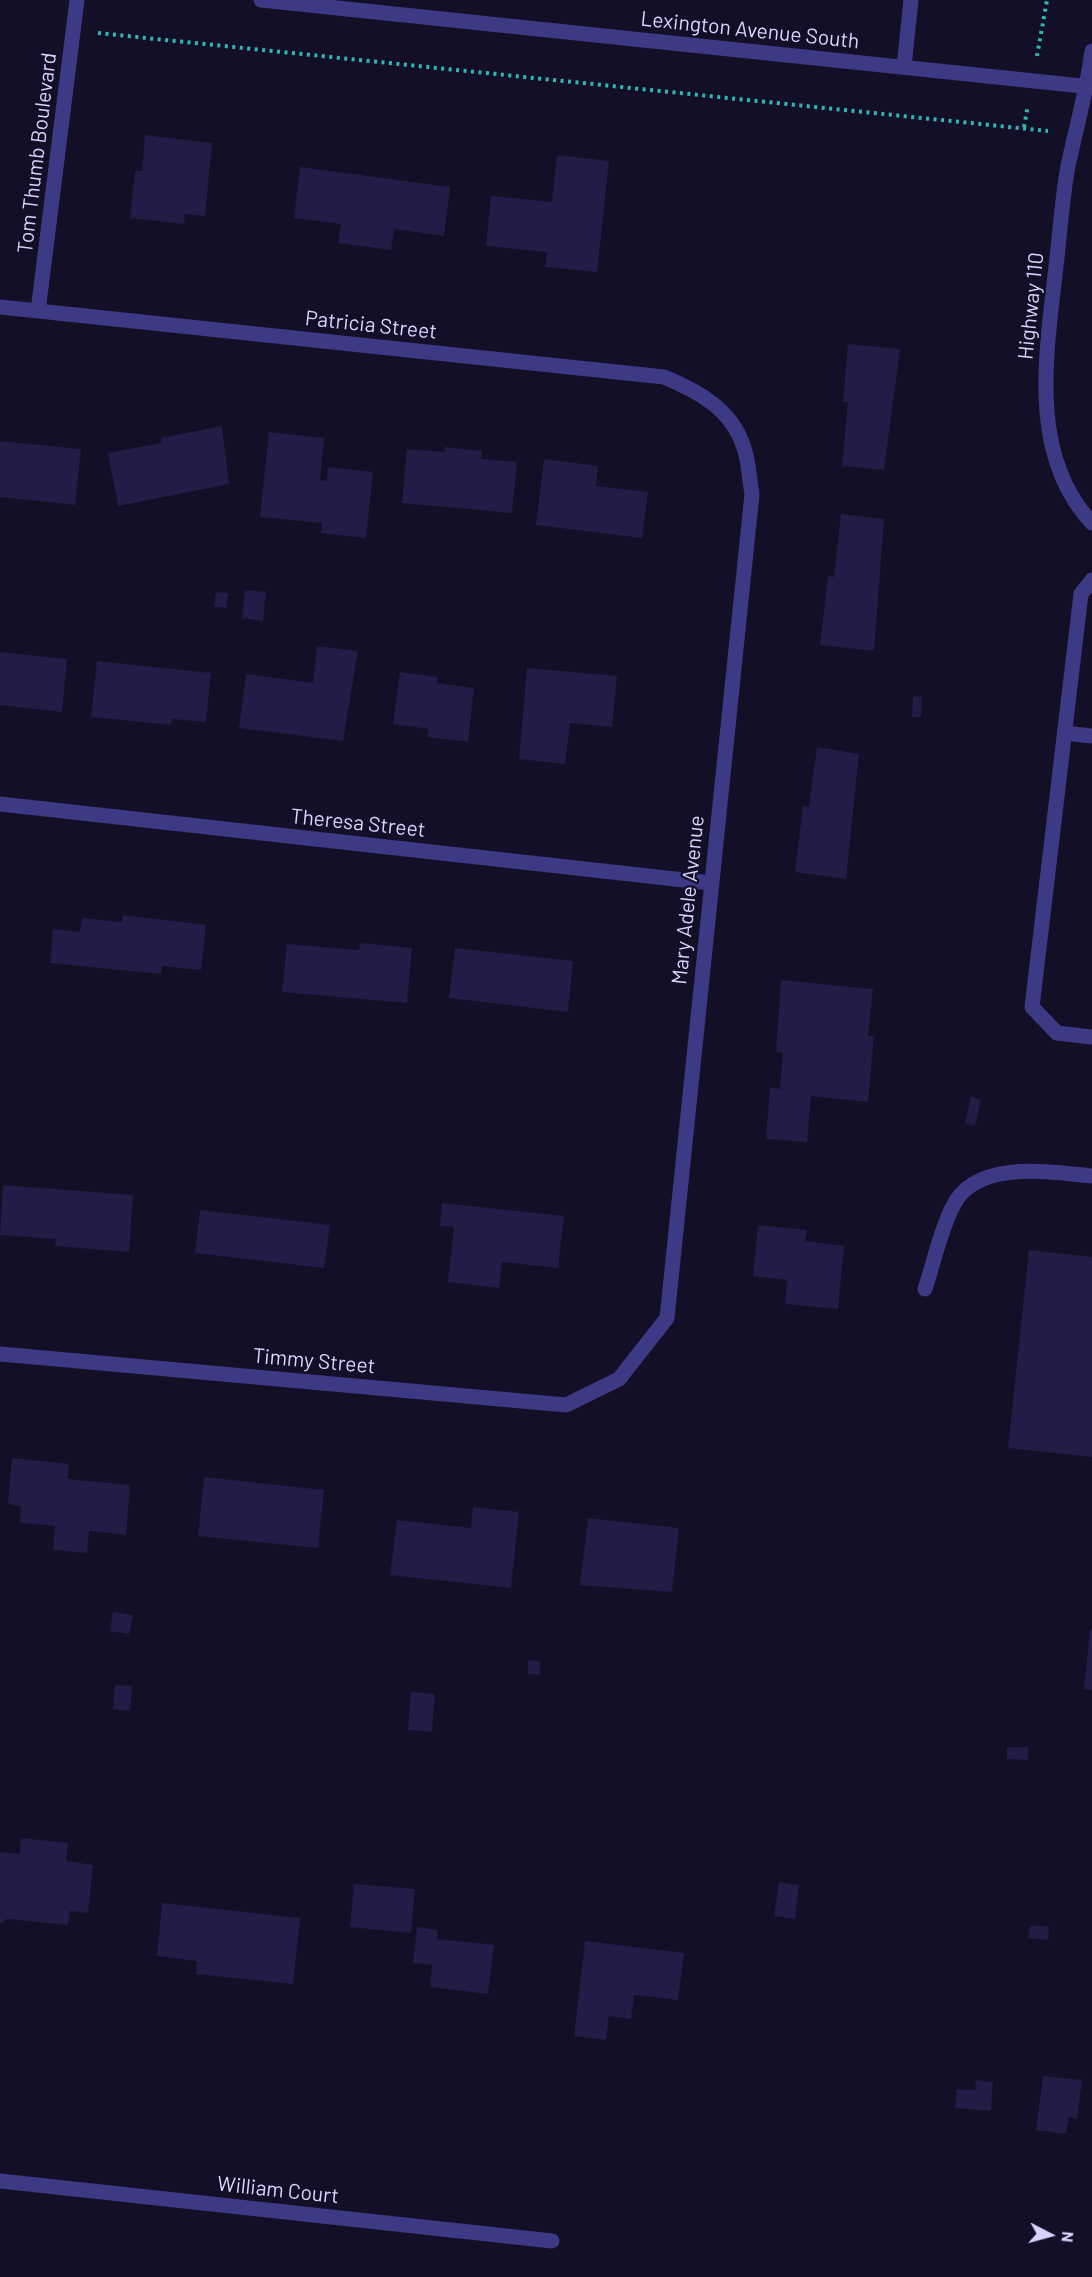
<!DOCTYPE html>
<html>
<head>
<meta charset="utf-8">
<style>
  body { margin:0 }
  #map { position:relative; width:1092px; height:2277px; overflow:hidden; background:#130f26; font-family:Barlow,sans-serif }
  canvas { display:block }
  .north { position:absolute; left:1020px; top:2205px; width:60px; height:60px; -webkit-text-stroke:4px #130f26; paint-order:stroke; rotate:96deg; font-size:16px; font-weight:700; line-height:24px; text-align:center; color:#d9d4ff }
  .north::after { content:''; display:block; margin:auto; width:21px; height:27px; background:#d9d4ff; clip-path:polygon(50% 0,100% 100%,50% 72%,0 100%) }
</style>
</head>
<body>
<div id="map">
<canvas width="1092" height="2277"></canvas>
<div class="north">N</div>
</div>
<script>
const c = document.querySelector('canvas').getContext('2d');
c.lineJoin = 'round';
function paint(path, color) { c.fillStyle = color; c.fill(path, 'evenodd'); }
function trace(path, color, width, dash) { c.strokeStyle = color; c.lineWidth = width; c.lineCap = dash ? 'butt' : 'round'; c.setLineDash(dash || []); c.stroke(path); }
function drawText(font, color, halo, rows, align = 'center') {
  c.font = font + ' Barlow,sans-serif'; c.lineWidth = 4.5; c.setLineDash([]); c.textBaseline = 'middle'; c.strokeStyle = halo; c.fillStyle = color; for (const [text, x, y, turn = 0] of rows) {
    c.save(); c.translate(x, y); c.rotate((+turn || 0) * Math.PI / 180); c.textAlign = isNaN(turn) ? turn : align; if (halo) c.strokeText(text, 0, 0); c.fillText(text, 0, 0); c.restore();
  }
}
const building = new Path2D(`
  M145 135 212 143 205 216 185 214 184 224 130 218 135 171H142Z
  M557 155 609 161 597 272 545 267 547 252 486 246 491 196 552 202Z
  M300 167 450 187 444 236 394 229 391 250 338 243 341 224 294 218Z
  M848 344 900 349 884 470 842 466 848 402H843Z
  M222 426 229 484 118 506 108 453 162 443 161 438Z
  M269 432 324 438 320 480 327 481 328 467 373 472 366 538 321 533 322 523 260 517Z
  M0 441 81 449 75 505 0 497Z
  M445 447 482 451 481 459 517 462 512 513 402 503 407 449 444 452Z
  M544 459 598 466 596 486 648 492 642 538 536 525Z
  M841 514 884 519 874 651 820 645 828 576 834 577Z
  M245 590 266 592 263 621 242 618Z
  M216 592 228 593 226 608 214 607Z
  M317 646 358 651 343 741 239 728 246 674 313 683Z
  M0 652 67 659 62 712 0 705Z
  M97 661 211 673 206 722 172 719 171 725 91 717Z
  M527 668 617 676 612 727 570 723 565 764 519 759Z
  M400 672 437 677V683L474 688 468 742 427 737 429 729 393 724Z
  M913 696 922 697 921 717H912Z
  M817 747 859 754 846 879 795 872 803 806 809 807Z
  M123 915 206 925 201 970 162 966 161 974 50 963 53 929 80 932 82 918 122 922Z
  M360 943 412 948 407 1003 282 992 287 944 359 950Z
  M455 948 573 961 568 1012 449 998Z
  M781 980 873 989 868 1036H874L868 1102 811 1096 807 1142 766 1139 770 1087 780 1089 783 1053 776 1052Z
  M971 1096 981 1100 975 1126 965 1124Z
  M3 1185 133 1195 129 1252 55 1246 56 1239 0 1235Z
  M442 1203 564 1216 558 1268 502 1262 499 1288 448 1282 454 1227 440 1226Z
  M200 1210 330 1225 324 1268 195 1253Z
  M758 1225 807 1230 805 1241 844 1246 838 1309 785 1304 787 1280 753 1276Z
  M1029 1250 1092 1257V1457L1008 1448Z
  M12 1458 69 1464 68 1479 130 1485 126 1535 89 1531 87 1553 53 1550 55 1526 20 1523 21 1506 8 1504Z
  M204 1477 324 1490 318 1548 198 1536Z
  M473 1507 519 1512 511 1588 390 1575 397 1520 471 1528Z
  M588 1518 679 1528 672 1592 580 1585Z
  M113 1612 133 1615 129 1634 110 1631Z
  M1090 1629 1092 1630V1690L1084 1689Z
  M528 1660 540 1661V1675L528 1674Z
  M115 1685 132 1686 130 1711 113 1709Z
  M411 1692 435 1694 432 1732 408 1730Z
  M1007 1747H1028V1760L1007 1759Z
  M21 1838 68 1843 66 1861 93 1865 88 1913 70 1911 68 1925 7 1919 0 1924V1852L20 1854Z
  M779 1882 799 1885 795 1919 774 1916Z
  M354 1884 415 1889 411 1933 350 1927Z
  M162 1903 300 1918 293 1984 196 1974 197 1961 157 1956Z
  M1030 1925 1049 1927 1048 1940 1028 1938Z
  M417 1927 438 1930 437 1939 494 1945 488 1994 430 1987 432 1965 413 1963Z
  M585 1941 684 1953 678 2000 634 1995 631 2019 609 2016 606 2040 574 2036Z
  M1043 2076 1082 2080 1077 2119 1069 2117 1066 2134 1036 2130Z
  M976 2080 993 2082 991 2111 955 2108 957 2089 975 2090Z`);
const path = new Path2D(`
  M98 33 1048 131
  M1037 56 1047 0
  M1024 127 1028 105`);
const minor = new Path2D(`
  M261 0 1092 87
  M1092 51C1087 90 1076 128 1068 166 1062 199 1060 233 1056 266 1047 350 1027 454 1092 523
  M904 67 911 0
  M0 307 664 377C698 391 732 409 744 448 749 462 749 479 752 494L667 1318 619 1379 566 1405 0 1354
  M38 311 77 0
  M1092 580 1081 594 1032 1007 1057 1033 1092 1037
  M1065 733 1092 736
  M0 804 711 883
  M925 1289C934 1262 940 1231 953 1206 976 1159 1051 1172 1092 1176
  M0 2181 552 2241`);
const streetNames = [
  ["Lexington Avenue South",750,30,6],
  ["Tom Thumb Boulevard",37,153,-83],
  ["Highway 110",1031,306,-84],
  ["Patricia Street",371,325,6],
  ["Theresa Street",358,823,6],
  ["Mary Adele Avenue",688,900,-84],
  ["Timmy Street",314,1361,5],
  ["William Court",278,2190,6]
];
paint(building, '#241b47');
trace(path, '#2fb8b0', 4, [3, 4.5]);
trace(minor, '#3d3a85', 15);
drawText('21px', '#d9d4ff', '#130f26', streetNames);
</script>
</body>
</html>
